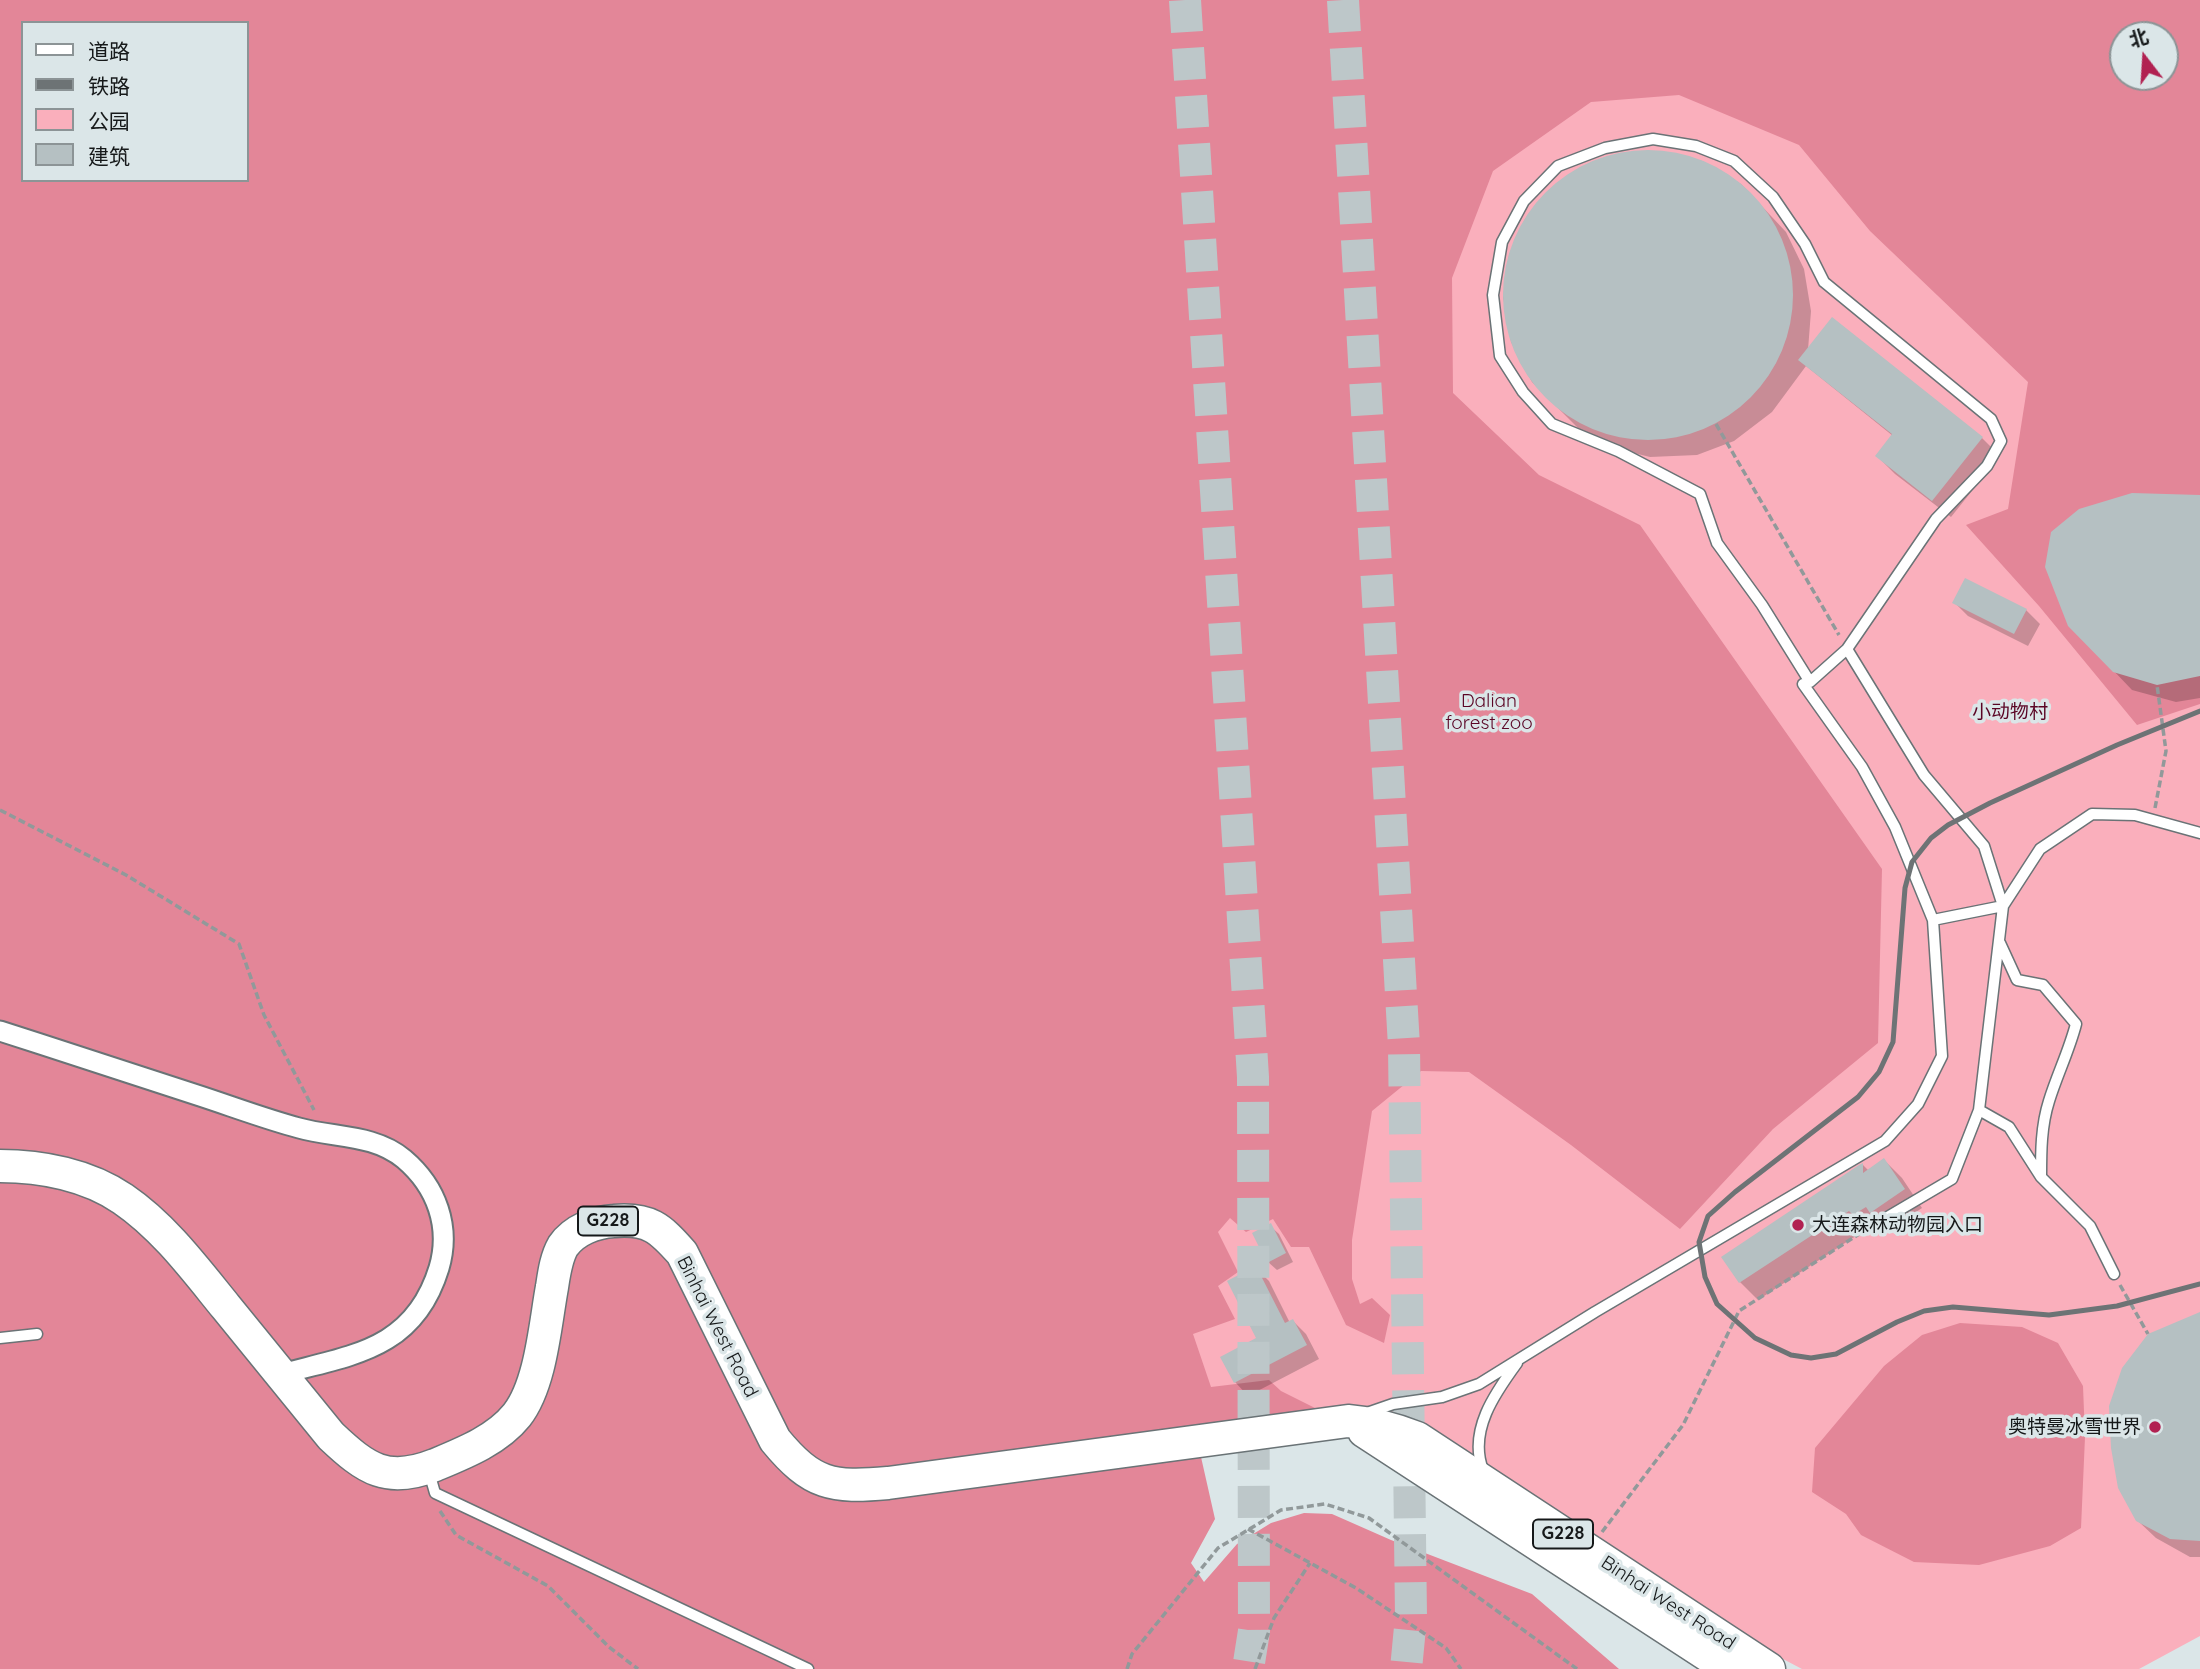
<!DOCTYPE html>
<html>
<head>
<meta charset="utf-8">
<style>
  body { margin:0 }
  #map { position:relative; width:2200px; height:1669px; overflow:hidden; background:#dbe6e8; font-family:Quicksand,"Noto Sans SC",sans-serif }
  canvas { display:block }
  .legend { position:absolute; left:21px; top:21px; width:228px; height:161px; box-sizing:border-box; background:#dbe6e8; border:2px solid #8c9496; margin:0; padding:9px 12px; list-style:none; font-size:21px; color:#16191a }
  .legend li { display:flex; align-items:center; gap:14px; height:35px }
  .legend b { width:35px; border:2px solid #8c9496 }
  .north { position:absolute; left:2109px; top:21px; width:70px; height:70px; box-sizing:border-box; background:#dbe6e8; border:2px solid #8c9496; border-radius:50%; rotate:343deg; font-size:19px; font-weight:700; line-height:28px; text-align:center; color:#16191a }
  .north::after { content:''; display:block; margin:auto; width:24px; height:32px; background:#b12151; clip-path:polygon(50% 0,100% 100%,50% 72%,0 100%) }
</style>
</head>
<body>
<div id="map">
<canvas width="2200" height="1669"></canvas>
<ul class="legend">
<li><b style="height:9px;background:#fff"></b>道路</li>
<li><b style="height:9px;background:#6d7375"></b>铁路</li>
<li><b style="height:19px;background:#faafbc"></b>公园</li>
<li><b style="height:19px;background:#b5c0c2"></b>建筑</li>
</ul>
<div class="north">北</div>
</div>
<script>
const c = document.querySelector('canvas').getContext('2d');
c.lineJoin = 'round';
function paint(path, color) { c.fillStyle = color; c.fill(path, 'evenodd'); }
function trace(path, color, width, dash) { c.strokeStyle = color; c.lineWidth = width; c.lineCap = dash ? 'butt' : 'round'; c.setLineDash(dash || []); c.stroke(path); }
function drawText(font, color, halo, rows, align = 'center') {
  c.font = font + ' Quicksand,"Noto Sans SC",sans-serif'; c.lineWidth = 7; c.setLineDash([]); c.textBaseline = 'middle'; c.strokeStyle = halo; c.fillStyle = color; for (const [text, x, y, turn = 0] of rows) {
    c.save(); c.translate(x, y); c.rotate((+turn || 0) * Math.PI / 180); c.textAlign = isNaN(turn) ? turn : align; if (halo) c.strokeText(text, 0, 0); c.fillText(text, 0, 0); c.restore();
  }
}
const green = new Path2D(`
  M0 0H2200V1636L2139 1669H1802L1271 1389 837 1454 11 1114ZM23 23H247V180H23ZM2123 35H2165V77H2123Z`);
const forest = new Path2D(`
  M0 0H2200V704L2137 725 2039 606 1966 525 2008 509 2028 382 1870 231 1799 145 1679 95 1591 102 1493 171 1452 278 1453 393 1539 475 1640 525 1882 869 1878 1043 1773 1129 1680 1229 1571 1145 1469 1072 1421 1071 1372 1111 1352 1240V1279L1360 1304 1372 1298 1390 1315 1384 1343 1346 1325 1309 1247H1291L1273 1219 1246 1232 1230 1218 1218 1232 1238 1272 1218 1286 1235 1319 1193 1334 1211 1387 1269 1380 1281 1391 1325 1413 1194 1426 1215 1519 1191 1563 1204 1582 1237 1544 1271 1523 1304 1513 1332 1514 1391 1540 1532 1594 1619 1669H0ZM23 23H247V180H23ZM2123 35H2165V77H2123Z
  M1960 1323 2022 1327 2058 1343 2083 1386 2085 1437 2081 1528 2050 1546 1979 1565 1914 1562 1861 1535 1846 1514 1812 1492 1815 1448 1884 1366 1922 1335Z`);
const shadow = new Path2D(`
  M1660 151 1702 161 1741 184 1786 232 1804 269 1811 311 1808 350 1982 438 2000 456 1951 517 1895 474 1877 456 1893 436 1806 366 1772 412 1734 441 1697 455 1650 457 1614 448 1578 428 1532 382 1511 342 1503 297 1509 255 1525 219 1549 190 1581 167 1612 156Z
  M2200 500V698L2176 702 2132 690 2070 625Z
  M1966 580 2026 610 2040 624 2028 646 1968 616 1954 602Z
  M1884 1160 1902 1178 1922 1208 1889 1230 1884 1224 1872 1232 1868 1228 1758 1300 1740 1282 1863 1165 1869 1171Z
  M1270 1226 1279 1234 1293 1262 1277 1270 1268 1262Z
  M1256 1268 1269 1281 1290 1323 1293 1321 1306 1334 1319 1359 1248 1396 1235 1382 1259 1339Z
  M2200 1314V1557H2190L2156 1538 2137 1520Z`);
const building = new Path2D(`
  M1503 295a145 145 0 1 1 290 0a145 145 0 1 1-290 0Z
  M1832 317 1983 437 1932 501 1875 456 1892 434 1798 360Z
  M2132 493 2200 495V676L2157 685 2113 672 2068 626 2045 567 2051 532 2079 509Z
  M1965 578 2027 609 2014 634 1952 603Z
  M1884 1158 1905 1189 1870 1213 1866 1207 1853 1215 1849 1211 1739 1283 1721 1257 1859 1165 1863 1163V1173Z
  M1271 1223 1286 1253 1267 1263 1252 1233Z
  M1256 1266 1285 1323 1293 1319 1307 1345 1234 1383 1220 1357 1256 1338 1227 1281Z
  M2200 1312V1541L2170 1539 2136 1521 2118 1488 2111 1448 2109 1406 2122 1368 2148 1334Z`);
const trunkTunnel = new Path2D(`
  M1185 0 1253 1077 1254 1631 1248 1669
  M1343 0 1404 1046 1411 1617 1406 1669`);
const path = new Path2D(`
  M1716 424 1839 635
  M2155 808 2166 751 2157 685
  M0 810 126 875 239 944 264 1015 314 1110
  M2120 1285 2148 1334
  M440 1511 456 1535 548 1586 609 1647 638 1669
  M1248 1529 1356 1588 1446 1648 1461 1669
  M1602 1532 1683 1425 1739 1311 1867 1229
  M1127 1669 1132 1654 1218 1548 1281 1510 1325 1504 1369 1518 1577 1669
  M1255 1669 1274 1618 1310 1563`);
const service = new Path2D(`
  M1653 139 1696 146 1734 161 1773 197 1805 244 1824 282 1991 419 2001 441 1987 466 1936 519 1847 649 1810 682 1762 605 1717 543 1700 494 1618 451 1552 424 1523 392 1500 356 1493 295 1502 242 1524 201 1558 166 1605 148Z
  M1803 684 1862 767 1895 827 1933 920
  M2000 943 2017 980 2043 985 2076 1024C2069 1051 2057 1075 2049 1101 2041 1126 2041 1152 2041 1177
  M1979 1110 2009 1127 2041 1177 2090 1226 2114 1274
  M1879 1222 1952 1179 1979 1110 2003 906 2040 849 2092 814 2135 815 2200 833
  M0 1338 37 1334
  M1367 1413 1393 1404 1442 1397 1479 1384 1595 1312 1885 1141 1918 1104 1942 1056 1933 920 2003 906 1984 846 1924 775 1847 649
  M1483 1470C1468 1431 1495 1393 1517 1363
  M429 1472 435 1493 808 1669`);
const minor = new Path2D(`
  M0 1031C66 1052 132 1074 197 1095 231 1106 265 1119 299 1128 335 1138 374 1134 404 1159 437 1187 451 1227 439 1268 414 1350 352 1355 281 1374`);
const trunk = new Path2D(`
  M0 1166C42 1166 88 1175 123 1199 164 1227 195 1269 226 1307 261 1350 296 1393 331 1436 366 1469 387 1484 435 1465 464 1453 497 1440 517 1415 541 1384 545 1325 552 1287 554 1274 556 1258 563 1246 574 1230 595 1222 614 1221 649 1218 660 1228 682 1253L775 1440C812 1485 832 1488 888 1483L1348 1421C1373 1423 1394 1429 1417 1438L1769 1669
  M1364 1431 1729 1669`);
const rail = new Path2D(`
  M2200 711 2117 745 1990 803 1948 825 1931 838 1912 862 1905 888 1893 1042 1879 1072 1858 1097 1735 1192 1708 1216 1699 1242 1705 1277 1717 1304 1755 1338 1791 1355 1811 1358 1836 1354 1897 1322 1924 1311 1953 1307 2049 1315 2117 1306 2200 1284`);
const markers = [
  [1798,1225,7,"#b12151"],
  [2155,1427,7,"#b12151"]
];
const shields = [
  [608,1221,60],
  [1563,1534,60]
];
const shieldNames = [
  ["G228",608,1221],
  ["G228",1563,1534]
];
const parkNames = [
  ["Dalian",1489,701],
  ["forest zoo",1489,723],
  ["小动物村",2010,712]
];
const poiNames = [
  ["大连森林动物园入口",1812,1225],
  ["奥特曼冰雪世界",2141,1427,"right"]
];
const streetNames = [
  ["Binhai West Road",717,1327,63],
  ["Binhai West Road",1668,1603,33]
];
paint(green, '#faafbc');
paint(forest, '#e38698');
paint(shadow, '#0003');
paint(building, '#b5c0c2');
trace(trunkTunnel, '#bdc7c9', 32, [32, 16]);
trace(service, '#6a7376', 13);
trace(minor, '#6a7376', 23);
trace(trunk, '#6a7376', 35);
trace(path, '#91999a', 3.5, [7, 3.5]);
trace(service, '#fff', 10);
trace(minor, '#fff', 19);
trace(trunk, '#fff', 32);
trace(rail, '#6d7375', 5);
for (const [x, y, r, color] of markers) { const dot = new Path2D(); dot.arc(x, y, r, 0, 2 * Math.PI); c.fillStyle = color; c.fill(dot); trace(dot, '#dbe6e8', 2.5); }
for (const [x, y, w] of shields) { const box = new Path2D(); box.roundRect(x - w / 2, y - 14.5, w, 29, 5); c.fillStyle = '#dbe6e8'; c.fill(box); trace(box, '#16191a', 2); }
drawText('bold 18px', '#16191a', null, shieldNames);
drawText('19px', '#5a0424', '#dbe6e8', parkNames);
drawText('19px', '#16191a', '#dbe6e8', poiNames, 'left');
drawText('19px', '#16191a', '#dbe6e8', streetNames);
</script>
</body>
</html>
